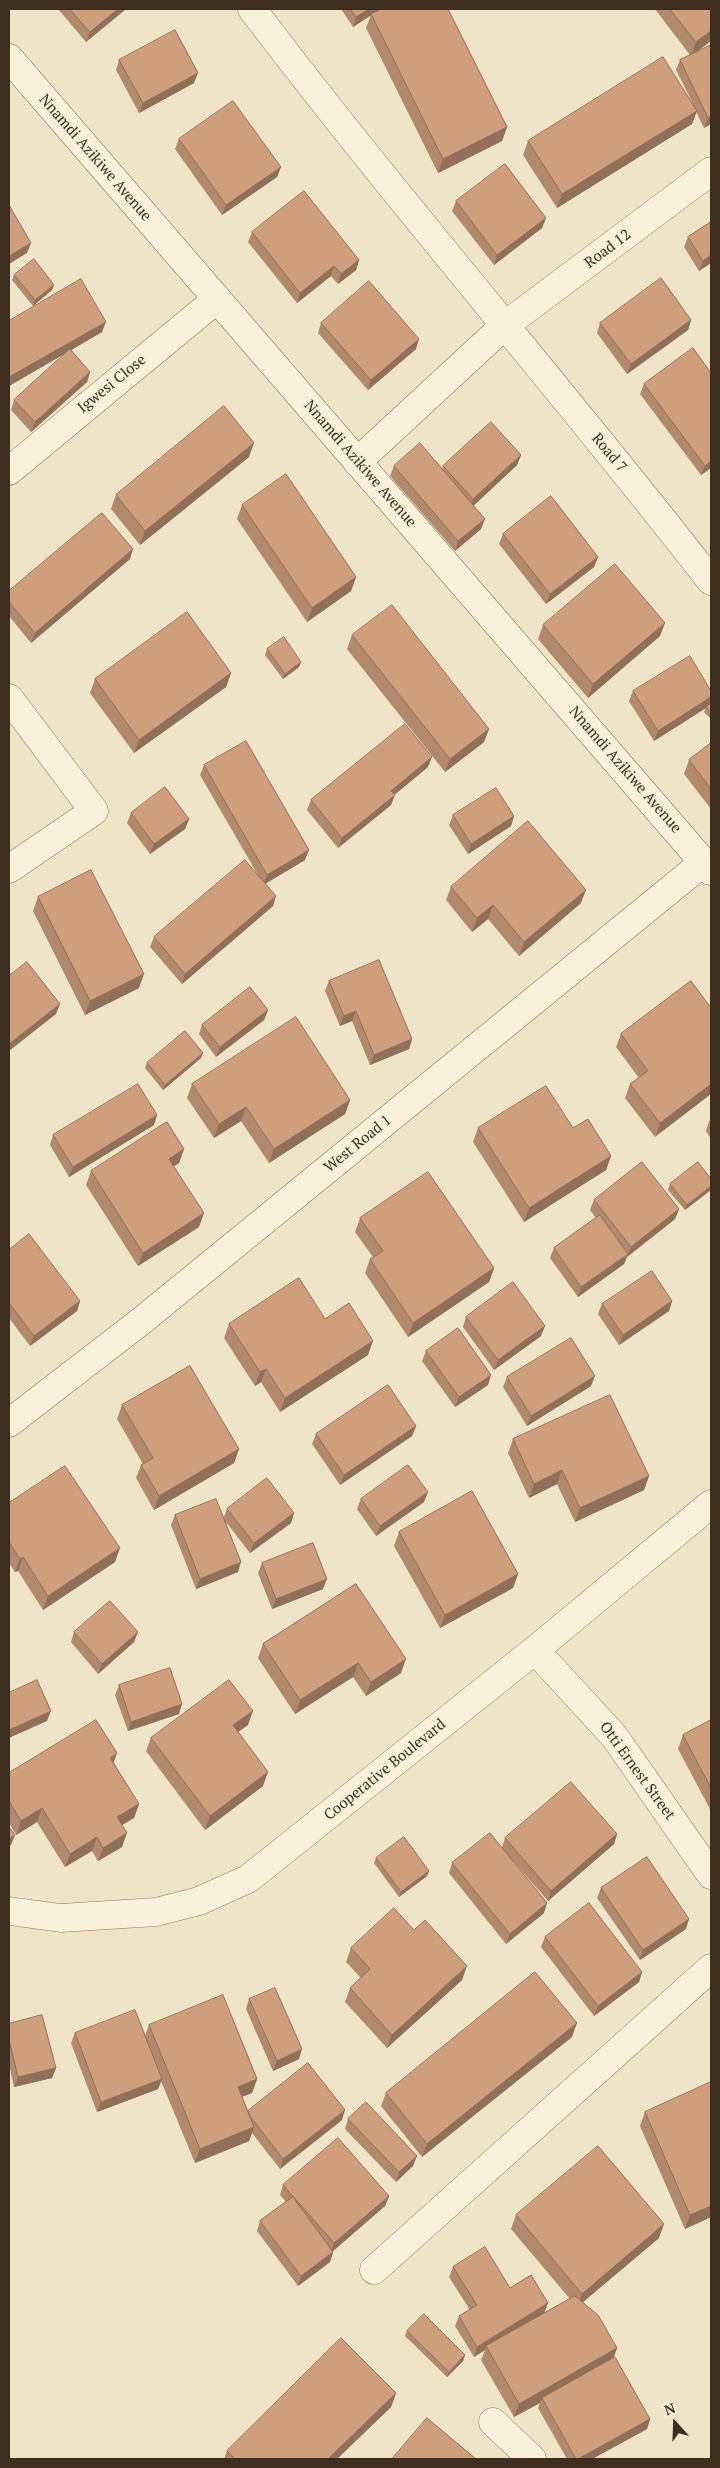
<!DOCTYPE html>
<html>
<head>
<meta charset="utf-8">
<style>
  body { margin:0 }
  #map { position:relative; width:720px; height:2468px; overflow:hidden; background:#f0e4c8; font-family:"PT Serif",serif }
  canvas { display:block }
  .frame { position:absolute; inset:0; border:10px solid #3d2e20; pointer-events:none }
  .north { position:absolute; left:650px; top:2398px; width:50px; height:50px; -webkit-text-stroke:4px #f7eed8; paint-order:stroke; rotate:340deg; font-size:14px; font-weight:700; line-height:20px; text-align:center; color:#3d2e20 }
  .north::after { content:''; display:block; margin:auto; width:18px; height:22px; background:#3d2e20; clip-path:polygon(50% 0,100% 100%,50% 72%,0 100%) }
</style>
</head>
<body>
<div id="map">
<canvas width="720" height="2468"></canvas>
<div class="frame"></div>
<div class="north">N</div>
</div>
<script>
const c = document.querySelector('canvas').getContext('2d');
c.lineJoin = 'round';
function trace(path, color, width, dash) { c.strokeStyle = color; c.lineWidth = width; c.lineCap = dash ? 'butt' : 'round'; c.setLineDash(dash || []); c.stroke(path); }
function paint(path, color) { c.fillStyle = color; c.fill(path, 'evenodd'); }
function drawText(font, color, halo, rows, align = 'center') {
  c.font = font + ' "PT Serif",serif'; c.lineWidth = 4; c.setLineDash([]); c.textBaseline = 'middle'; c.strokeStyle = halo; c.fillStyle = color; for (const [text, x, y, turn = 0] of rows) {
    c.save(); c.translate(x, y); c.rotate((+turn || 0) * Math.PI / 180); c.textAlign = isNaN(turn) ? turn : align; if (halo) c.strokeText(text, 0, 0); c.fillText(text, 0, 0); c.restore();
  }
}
const street = new Path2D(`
  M252 9C400 204 561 388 711 581
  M357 462 504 326 711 171
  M9 471 217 299
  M9 698 94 811 9 869
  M9 1423 140 1322 704 862
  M535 1650 614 1736 711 1875
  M9 1911 61 1918 156 1912 199 1901 248 1879 535 1650 711 1504
  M374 2270 711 1968
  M493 2422 532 2459`);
const secondary = new Path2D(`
  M9 58 711 871`);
const wall = new Path2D(`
  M58 9H126L86 42Z
  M341 9H381L375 13 507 127 502 141 438 173 366 28 371 15 353 27Z
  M655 9H711V41L696 52 711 45V124L704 128 696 112 692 124 557 208 523 155 528 141 694 106 676 70 680 60 690 55Z
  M119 60 194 83 139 113 116 70Z
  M179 139 277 177 222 215 175 149Z
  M456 201 546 218 542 228 494 265 452 211Z
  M711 222V263L699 271 684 247 688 237Z
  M252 232 359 260 356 270 338 284 331 276 297 303 248 242Z
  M14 275 54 285 52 290 33 306 12 280Z
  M691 320 688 330 627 374 597 333 600 323Z
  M9 321 102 332 71 350 90 372 87 382 31 432 11 410 14 400 66 353 9 386Z
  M321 323 416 349 368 390 318 333Z
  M711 373V468L701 475 640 394 644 384Z
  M521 455 517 465 473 506 481 529 455 551 390 476 394 466 442 469 443 466Z
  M249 457 140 545 111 509 116 495Z
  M242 505 356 577 351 591 307 622 237 519Z
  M503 534 598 557 594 567 546 604 499 544Z
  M130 559 31 643 9 616V591Z
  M543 625 660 636 588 698 538 639Z
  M352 635 489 729 484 742 445 772 347 649Z
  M267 649 301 662 299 667 283 679 265 655Z
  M231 673 226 687 134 753 90 693 95 679Z
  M633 691H711V719L704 712 706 708 654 741 629 701Z
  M711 743V809L684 774 689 760Z
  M204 765 305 860 265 884 273 906 182 984 150 947 154 937 258 875 200 775Z
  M428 767 394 795 391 805 338 848 307 810 311 800Z
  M131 813 189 819 185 829 150 854 127 823Z
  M453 815 514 816 511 826 468 854 449 825Z
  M451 887 581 903 519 956 488 919 472 932 446 900Z
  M38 897 139 988 85 1015 33 911Z
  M329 981 412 1039 409 1049 370 1065 352 1021 340 1026 325 991Z
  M711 1008 655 1137 625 1098 630 1084 639 1078 616 1047 621 1034Z
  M268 1010 264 1020 216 1057 199 1034 202 1025Z
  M201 1058 163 1090 145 1068 147 1063Z
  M192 1084 350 1100 345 1114 269 1163 241 1121 214 1138 187 1098Z
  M711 1120V1139L706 1131 709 1121Z
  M154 1125 69 1177 50 1145 53 1135Z
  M478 1128H573L611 1156 606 1170 524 1222 473 1142Z
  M184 1149 179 1163 174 1166 199 1227 138 1266 86 1185 91 1171Z
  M711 1179 685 1210 668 1190 670 1184Z
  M594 1200 679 1209 675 1219 627 1257 624 1264 578 1297 550 1258 554 1248 596 1218 590 1210Z
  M360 1218 494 1268 489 1282 408 1337 365 1273 370 1259 373 1257 355 1232Z
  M9 1250 80 1301 77 1311 30 1346 9 1318Z
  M672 1301 669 1311 619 1345 598 1314 602 1304Z
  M466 1317 541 1336 494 1370 463 1327Z
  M325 1319 368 1355 280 1412 261 1382 255 1386 224 1338 229 1324Z
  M426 1351 488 1385 455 1407 422 1361Z
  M507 1377 591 1386 527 1426 503 1387Z
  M122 1405 239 1449 234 1463 154 1510 136 1478 141 1465 143 1464 117 1419Z
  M416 1426 412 1436 340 1485 312 1444 316 1434Z
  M513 1439 649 1476 644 1490 575 1522 557 1484 529 1498 508 1453Z
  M361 1499 424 1502 376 1536 357 1509Z
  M9 1503 115 1562 43 1610 18 1571 15 1572 9 1563Z
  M227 1509 294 1513 291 1523 250 1553 226 1522 238 1572 196 1589 171 1525 175 1515 224 1517Z
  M399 1532 518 1574 513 1588 440 1628 394 1546Z
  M262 1563 323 1589 272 1609 258 1573Z
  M356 1584 401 1673 366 1696 353 1677 295 1714 258 1658 263 1644Z
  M74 1632 134 1642 98 1674 71 1642Z
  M119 1685 179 1714 128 1731 115 1695Z
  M711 1720V1811L678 1749 683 1735Z
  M248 1725 238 1732 263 1786 205 1830 146 1751 151 1738Z
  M114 1763 139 1804 134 1818 122 1825V1847L98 1861 92 1851 65 1867 37 1822 16 1835 9 1823V1773Z
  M617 1834 614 1844 548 1901 513 1861 544 1913 506 1944 449 1873 452 1863 502 1847 505 1838Z
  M376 1858 429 1871 427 1876 399 1897 374 1863Z
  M601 1888 686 1929 640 1960 597 1898Z
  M414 1930 462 1980 387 2048 345 2002 350 1988 361 1978 346 1962 351 1948Z
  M545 1937 642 1972 639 1982 594 2016 541 1947Z
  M249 1999 299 2059 273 2071 246 2009Z
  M9 2024 56 2068 52 2078 14 2087 9 2064Z
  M149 2025 257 2079 252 2093 242 2097 248 2111 342 2120 280 2169 252 2133 249 2141 195 2163 161 2081 158 2089 97 2112 71 2043 75 2033 145 2036Z
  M572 2037 422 2157 381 2106 386 2093Z
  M645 2112 711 2217 685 2229 640 2126Z
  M348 2119 413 2166 396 2182 345 2129Z
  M283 2185 389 2196 385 2206 332 2251 333 2252 330 2262 298 2286 257 2231 260 2221 286 2202 280 2195Z
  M516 2215 659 2238 583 2302 617 2348 613 2358 650 2419 647 2429 592 2459H567L538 2408 540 2403 514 2417 481 2360 485 2350 474 2357 455 2326 459 2316 470 2310 449 2277 453 2267 548 2303 544 2313 570 2299 511 2229Z
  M407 2331 465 2355 463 2361 447 2377 405 2336Z
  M396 2393 391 2407 337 2459H224L227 2451Z`);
const shadedWall = new Path2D(`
  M118 9H126L86 42 90 32Z
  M369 9H381L353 27 356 17Z
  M711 31V41L691 56 696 42Z
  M198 73 194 83 139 113 143 103Z
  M697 111 692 124 557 208 562 194Z
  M711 116V124L704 128 708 118Z
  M507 127 502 141 438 173 443 159Z
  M281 167 277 177 222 215 226 205Z
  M546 218 542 228 494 265 497 255Z
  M31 243 27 253 9 264V256Z
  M711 255V263L699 271 703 261Z
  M359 260 356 270 338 284 341 274Z
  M334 266 331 276 297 303 300 293Z
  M54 285 52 290 33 306 35 300Z
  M691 320 688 330 627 374 631 364Z
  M106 322 102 332 9 386V377Z
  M419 339 416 349 368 390 371 380Z
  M90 372 87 382 31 432 35 422Z
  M254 443 249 457 140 545 145 531Z
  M521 455 517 465 470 509 473 499Z
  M711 461V468L701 475 705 466Z
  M485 519 481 529 455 551 458 541Z
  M133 549 130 559 31 643 35 633Z
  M598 557 594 567 546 604 550 594Z
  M356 577 351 591 307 622 312 608Z
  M665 623 660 636 588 698 593 684Z
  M301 662 299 667 283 679 285 674Z
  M231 673 226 687 134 753 139 740Z
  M711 697V704L706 707V708L654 741 658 731Z
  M489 729 484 742 445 772 450 759Z
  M432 757 428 767 387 801 391 791Z
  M395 795 391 805 338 848 342 838Z
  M514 816 511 826 468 854 471 844Z
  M189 819 185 829 150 854 154 844Z
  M309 850 305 860 263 885 267 875Z
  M586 890 581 903 519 956 524 942Z
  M276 896 273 906 182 984 185 974Z
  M493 905 488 919 472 932 477 918Z
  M144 974 139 988 85 1015 90 1001Z
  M60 1004 56 1014 9 1051V1044Z
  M268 1010 264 1020 216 1057 220 1047Z
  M356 1011 352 1021 340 1026 344 1016Z
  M412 1039 409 1049 370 1065 374 1055Z
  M203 1053 201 1058 163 1090 165 1085Z
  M711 1084V1094L655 1137 660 1123Z
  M350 1100 345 1114 269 1163 274 1149Z
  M246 1107 241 1121 214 1138 219 1124Z
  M157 1115 154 1125 69 1177 73 1167Z
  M184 1149 179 1163 164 1173 169 1159Z
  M611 1156 606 1170 524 1222 529 1208Z
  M711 1186V1190L685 1210 687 1205Z
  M679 1209 675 1219 627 1257 624 1264 578 1297 581 1287 628 1255 631 1247Z
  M204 1213 199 1227 138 1266 143 1253Z
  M494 1268 489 1282 408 1337 413 1323Z
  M80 1301 77 1311 30 1346 34 1336Z
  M672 1301 669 1311 619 1345 623 1335Z
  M545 1326 541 1336 494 1370 498 1360Z
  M373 1341 368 1355 280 1412 285 1398Z
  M266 1369 261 1382 255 1386 260 1372Z
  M491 1375 488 1385 455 1407 459 1397Z
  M595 1376 591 1386 527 1426 531 1416Z
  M416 1426 412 1436 340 1485 344 1475Z
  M239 1449 234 1463 154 1510 159 1496Z
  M562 1470 557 1484 529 1498 534 1484Z
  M649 1476 644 1490 575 1522 580 1508Z
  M428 1492 424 1502 376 1536 380 1526Z
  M294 1513 291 1523 250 1553 254 1543Z
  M120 1548 115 1562 43 1610 48 1596Z
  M23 1557 18 1571 15 1572 20 1559Z
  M241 1562 238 1572 196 1589 200 1579Z
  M518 1574 513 1588 440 1628 445 1615Z
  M327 1579 323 1589 272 1609 276 1599Z
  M138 1632 134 1642 98 1674 102 1664Z
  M406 1659 401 1673 366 1696 371 1682Z
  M358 1663 353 1677 295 1714 300 1700Z
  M182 1704 179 1714 128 1731 131 1722Z
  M51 1711 47 1721 9 1738V1730Z
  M253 1711 248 1725 228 1739 233 1725Z
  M117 1753 112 1767 110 1758Z
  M268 1772 263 1786 205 1830 210 1816Z
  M139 1804 134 1818 112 1831 117 1817Z
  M42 1808 37 1822 16 1835 21 1821Z
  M127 1833 122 1847 98 1861 103 1848Z
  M617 1834 614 1844 548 1901 551 1891Z
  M15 1835 11 1845 9 1846V1839Z
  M97 1837 92 1851 65 1867 70 1854Z
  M429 1871 427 1876 399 1897 401 1892Z
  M547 1903 544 1913 506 1944 510 1934Z
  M689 1919 686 1929 640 1960 643 1950Z
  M467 1966 462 1980 387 2048 392 2035Z
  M642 1972 639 1982 594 2016 598 2006Z
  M577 2023 572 2037 422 2157 427 2144Z
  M302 2049 299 2059 273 2071 277 2061Z
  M56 2068 52 2078 14 2087 18 2077Z
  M162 2079 158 2089 97 2112 101 2102Z
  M257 2079 252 2093 233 2100 238 2087Z
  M345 2110 342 2120 280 2169 283 2159Z
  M254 2127 249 2141 195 2163 200 2149Z
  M417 2156 413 2166 396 2182 399 2172Z
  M389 2196 385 2206 331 2253 334 2243Z
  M711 2206V2217L685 2229 690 2215Z
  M664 2224 659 2238 577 2307 582 2294Z
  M333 2252 330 2262 298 2286 301 2276Z
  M548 2303 544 2313 486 2346 485 2350 474 2357 477 2347Z
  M617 2348 612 2362 542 2398 540 2403 514 2417 519 2404Z
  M465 2355 463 2361 447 2377 449 2372Z
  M396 2393 391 2407 337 2459H328Z
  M650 2419 647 2429 592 2459H578Z`);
const building = new Path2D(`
  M70 9H118L90 32Z
  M351 9H369L356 17Z
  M382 9H448L507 127 443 159 371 14Z
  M670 9H711V31L696 42Z
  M175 30 198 73 143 103 119 60Z
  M711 45V116L708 118 680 60Z
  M663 57 697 111 562 194 528 141Z
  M233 101 281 167 226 205 179 139Z
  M505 164 546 218 497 255 456 201Z
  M304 191 359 260 341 274 334 266 300 293 252 232Z
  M9 205 31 243 9 256Z
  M711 222V255L703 261 688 237Z
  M34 259 54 285 35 300 14 275Z
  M661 278 691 320 631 364 600 323Z
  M81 279 106 322 9 377V321Z
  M369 281 419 339 371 380 321 323Z
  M693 348 711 373V461L705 466 644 384Z
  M70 349 90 372 35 422 14 400Z
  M224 406 254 443 145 531 116 495Z
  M491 422 521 455 473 499 443 466Z
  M420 443 485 519 458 541 394 466Z
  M286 474 356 577 312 608 242 505Z
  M551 496 598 557 550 594 503 534Z
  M102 513 133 549 35 633 9 602V591Z
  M615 564 665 623 593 684 543 625Z
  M392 605 489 729 450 759 352 635Z
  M187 612 231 673 139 740 95 679Z
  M284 637 301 662 285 674 267 649Z
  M690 656 711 691V697L658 731 633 691Z
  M711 703V712L706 707Z
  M405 724 432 757 391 791 395 795 342 838 311 800Z
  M246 741 309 850 267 875 204 765Z
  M711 743V789L689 760Z
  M165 787 189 819 154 844 131 813Z
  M496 788 514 816 471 844 453 815Z
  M528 821 586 890 524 942 493 905 477 918 451 887Z
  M245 860 276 896 185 974 154 937Z
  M91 870 144 974 90 1001 38 897Z
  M379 960 412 1039 374 1055 356 1011 344 1016 329 981Z
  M27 962 60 1004 9 1044V976Z
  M691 981 711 1008V1084L660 1123 630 1084 648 1071 621 1034Z
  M250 987 268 1010 220 1047 202 1025Z
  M296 1017 350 1100 274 1149 246 1107 219 1124 192 1084Z
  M185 1031 203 1053 165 1085 147 1063Z
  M138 1084 157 1115 73 1167 53 1135Z
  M546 1086 573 1128 588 1119 611 1156 529 1208 478 1128Z
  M167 1122 184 1149 169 1159 204 1213 143 1253 91 1171Z
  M642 1162 679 1209 631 1247 594 1200Z
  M698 1162 711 1179V1186L687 1205 670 1184Z
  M428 1172 494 1268 413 1323 370 1259 383 1251 360 1218Z
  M600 1215 628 1254 581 1287 554 1248Z
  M29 1234 80 1301 34 1336 9 1303V1250Z
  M652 1271 672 1301 623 1335 602 1304Z
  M299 1278 325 1319 349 1303 373 1341 285 1398 266 1369 260 1372 229 1324Z
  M513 1282 545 1326 498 1360 466 1317Z
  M458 1328 491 1375 459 1397 426 1351Z
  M571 1338 595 1376 531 1416 507 1377Z
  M190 1366 239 1449 159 1496 141 1465 153 1458 122 1405Z
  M388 1385 416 1426 344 1475 316 1434Z
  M610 1395 649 1476 580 1508 562 1470 534 1484 513 1439Z
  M408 1465 428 1492 380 1526 361 1499Z
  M65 1466 120 1548 48 1596 23 1557 20 1559 9 1542V1503Z
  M267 1478 294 1513 254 1543 227 1509Z
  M472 1491 518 1574 445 1615 399 1532Z
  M216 1499 241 1562 200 1579 175 1515Z
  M313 1543 327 1579 276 1599 262 1563Z
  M356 1584 406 1659 371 1682 358 1663 300 1700 263 1644Z
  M110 1601 138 1632 102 1664 74 1632Z
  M170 1668 182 1704 131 1722 119 1685Z
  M37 1680 51 1711 9 1730V1693Z
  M229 1680 253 1711 233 1725 268 1772 210 1816 151 1738Z
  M96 1720 117 1753 110 1758 139 1804 117 1817 127 1833 103 1848 97 1837 70 1854 42 1808 21 1821 9 1801V1773Z
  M711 1720V1788L683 1735Z
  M571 1782 617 1834 551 1891 505 1838Z
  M9 1827 15 1835 9 1839Z
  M490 1833 547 1903 510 1934 452 1863Z
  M404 1837 429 1871 401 1892 376 1858Z
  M647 1857 689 1919 643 1950 601 1888Z
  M589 1903 642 1972 598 2006 545 1937Z
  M394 1908 414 1930 425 1920 467 1966 392 2035 350 1988 370 1969 351 1948Z
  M535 1972 577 2023 427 2144 386 2093Z
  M275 1988 302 2049 277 2061 249 1999Z
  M223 1995 257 2079 238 2087 254 2127 200 2149 149 2025Z
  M135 2010 162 2079 101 2102 75 2033Z
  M42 2015 56 2068 18 2077 9 2040V2024Z
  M308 2063 345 2110 283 2159 250 2116 248 2111Z
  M711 2082V2206L690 2215 645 2112Z
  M366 2102 417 2156 399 2172 348 2119Z
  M338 2138 389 2196 334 2243 283 2185Z
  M598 2146 664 2224 582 2294 516 2215Z
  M293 2197 333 2252 301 2276 260 2221Z
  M485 2247 510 2288 531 2275 548 2303 477 2347 459 2316 477 2305 453 2267Z
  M575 2296 598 2315 617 2348 519 2404 486 2346Z
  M424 2314 465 2355 449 2372 407 2331Z
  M341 2338 396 2393 328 2459H235L227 2451Z
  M615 2357 650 2419 578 2459H576L542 2398Z
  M427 2418 476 2459H392Z`);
const streetNames = [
  ["Nnamdi Azikiwe Avenue",95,158,49],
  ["Road 12",608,249,-37],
  ["Igwesi Close",112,384,-39],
  ["Road 7",609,453,50],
  ["Nnamdi Azikiwe Avenue",360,464,49],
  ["Nnamdi Azikiwe Avenue",625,770,49],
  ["West Road 1",358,1144,-39],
  ["Cooperative Boulevard",385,1770,-39],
  ["Otti Ernest Street",637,1771,54]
];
trace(street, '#8d765c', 29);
trace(secondary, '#6f573f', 29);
trace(street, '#faf1dc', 28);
trace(secondary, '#faf1dc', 28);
paint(wall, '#b2896c');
paint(shadedWall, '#916f58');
paint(building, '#cf9f7d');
trace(building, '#916f58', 1);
drawText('15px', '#3d2e20', '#f7eed8', streetNames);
</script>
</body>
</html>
